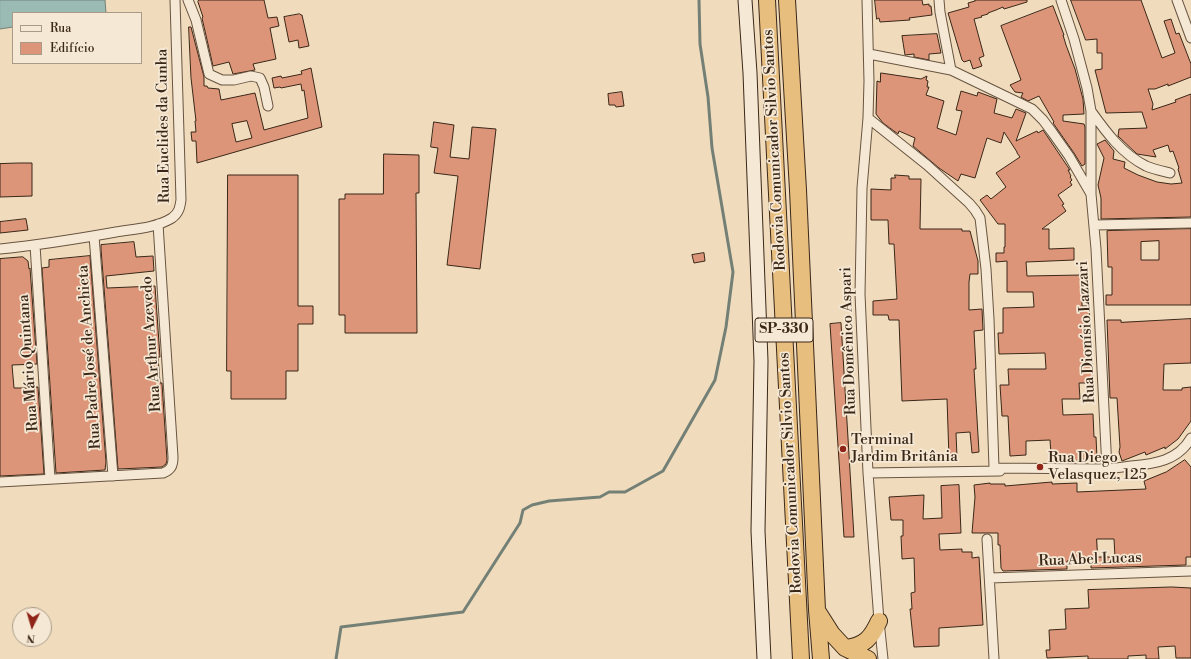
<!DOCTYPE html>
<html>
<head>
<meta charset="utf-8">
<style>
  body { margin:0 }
  #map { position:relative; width:1191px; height:659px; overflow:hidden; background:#f0dcbd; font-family:"Libre Bodoni",serif }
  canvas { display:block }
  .legend { position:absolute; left:12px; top:12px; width:130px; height:52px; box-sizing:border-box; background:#f5e8d4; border:1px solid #aa9b89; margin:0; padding:5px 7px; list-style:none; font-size:12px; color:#3a2718 }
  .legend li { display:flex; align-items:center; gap:8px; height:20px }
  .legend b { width:20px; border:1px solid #aa9b89 }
  .north { position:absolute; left:12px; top:607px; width:40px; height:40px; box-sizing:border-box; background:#f5e8d4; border:1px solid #aa9b89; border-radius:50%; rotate:185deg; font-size:11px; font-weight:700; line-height:16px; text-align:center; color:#3a2718 }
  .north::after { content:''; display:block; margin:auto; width:14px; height:18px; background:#8f2418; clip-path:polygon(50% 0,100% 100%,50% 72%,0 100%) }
</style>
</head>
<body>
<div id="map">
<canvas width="1191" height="659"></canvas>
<ul class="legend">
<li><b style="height:5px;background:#f5e8d4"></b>Rua</li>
<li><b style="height:11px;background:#dc9578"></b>Edifício</li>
</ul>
<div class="north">N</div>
</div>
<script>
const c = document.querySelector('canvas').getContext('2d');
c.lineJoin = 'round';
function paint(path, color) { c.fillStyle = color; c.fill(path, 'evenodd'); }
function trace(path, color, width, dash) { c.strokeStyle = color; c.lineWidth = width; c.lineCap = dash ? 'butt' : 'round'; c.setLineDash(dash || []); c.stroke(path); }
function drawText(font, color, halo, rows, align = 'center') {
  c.font = font + ' "Libre Bodoni",serif'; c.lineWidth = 3.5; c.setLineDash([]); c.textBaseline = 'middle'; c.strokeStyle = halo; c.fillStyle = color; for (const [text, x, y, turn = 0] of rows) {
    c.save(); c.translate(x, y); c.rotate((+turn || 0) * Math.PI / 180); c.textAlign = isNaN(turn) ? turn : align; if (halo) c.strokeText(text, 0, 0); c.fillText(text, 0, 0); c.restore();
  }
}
const water = new Path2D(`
  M0 0H105L106 13H13V27L0 29Z`);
const stream = new Path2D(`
  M336 659 341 627 463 612 520 523 523 510 532 505 549 501 600 497 609 492H625L663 471 715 380 726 327 733 272 712 148 708 97 700 44 699 0`);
const building = new Path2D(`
  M199 0H264L268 18 277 17 279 26 270 28 276 59 253 64 255 70 233 74 229 62 213 66 202 18 203 17 198 2Z
  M875 0H922L923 5 929 4V6H931L932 15 909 18 910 20 880 22 879 18 877 19Z
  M975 0H1027V2L1004 9 1003 7 996 10 988 13V14L981 16 982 17 974 19 984 56 979 58 982 66 973 69 970 60 964 62 962 60 948 13 969 7 968 3 975 1Z
  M1071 0H1141L1162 58 1175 53 1164 21 1171 19 1176 34 1179 33 1191 64V77L1168 86V84L1155 89H1148L1153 104 1152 110 1176 102 1175 100 1191 94V217L1101 219V198L1098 185 1104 158 1097 144 1105 140 1114 151 1113 159 1125 162 1124 168 1138 175 1157 182 1171 184 1182 183 1178 169 1179 168 1173 151 1170 152 1168 145 1153 150 1156 157 1137 154 1118 136 1119 129 1147 128 1142 112 1106 113 1095 70 1102 69V53H1097V39L1086 40Z
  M1053 6 1064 35H1063L1066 45 1075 69 1083 99 1084 114 1063 115V121L1084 124 1085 127V164L1082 166 1074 153 1053 123 1054 122 1039 96 1028 101 1021 97 1023 93 1015 92 1010 85 1021 80 1001 26Z
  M300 14 301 15H302L309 46 299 48 298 40 289 42 284 17Z
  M189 27H191L204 77V86H207L208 88 219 89 221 100 255 93 264 130 308 118 304 90 302 91 301 84 281 88 280 87 274 88 272 78 281 76 282 78 302 74 301 71 311 68 322 127 197 163 196 141H192L191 132H196L195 121H196L191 78ZM247 121 252 138 236 142 232 124Z
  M937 34 941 53 929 54V60L914 57V54L905 55 902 36Z
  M881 73 921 79 927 76 926 80 928 81 927 87H929L926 95 944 101 937 128 956 135 962 111 956 110 961 91 977 96 978 92 997 99 994 113 1012 118 1016 109 1026 113 1016 141 1037 131 1038 133 1043 130 1070 170H1068L1071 176 1070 177 1072 180 1070 182 1072 185 1058 195 1064 204 1062 205 1066 211 1042 229H1049V249L1074 248V260L1026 262 1027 276 1082 275V306H1089L1093 383H1079L1080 399H1062L1063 415 1093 414 1094 437H1096L1097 458 1094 460 1054 461V453L1051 454 1050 440 1026 441V455L1010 456 1008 416H1002L1000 385H1009L1008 369H1046L1045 353 999 354 998 333H1003V308L1034 307 1033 292H1007V261L996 262V253H1004V247H1005V224H998L980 200 987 195 991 199 1006 187 996 173 1020 157 1017 153V152L1004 132 1001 143 987 138 975 178 961 174 958 181 939 168 913 146 915 138 899 131 898 134 883 123 876 114 877 81 880 82Z
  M622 92 624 106 616 107 615 105H609L608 94Z
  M434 122 454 125 450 157 469 159 472 127 496 129 480 269 447 265 458 176 434 173 438 148 431 147Z
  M384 154 419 155V193H416L417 333H345V315H339V199H345V194H383Z
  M19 163H32V196L0 197V164Z
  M228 175H298V306H313V324H298V371H286V399H231V371H227Z
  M895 175 909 176V179H921L920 229H962V231H970L978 261V274H970L969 282V310L982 309 983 330 974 331 976 369H974L979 452 972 453 970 432 956 433 957 457 949 458 947 399 902 401 899 320H889L888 315H873V301L897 299 894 244H889L888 220H871V189L891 190V178H895Z
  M26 219 28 230 0 233V222Z
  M1191 229V305H1106V295H1112V267H1108L1107 231ZM1159 241V260H1141V242Z
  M134 242 136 257 153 256 154 271 106 276 107 288 155 286 160 357H158L160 383H162L167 460 166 464 162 467 118 469 101 249V245Z
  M704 253 705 261 694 263 692 255Z
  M90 256 106 462 105 470 56 473 42 268 49 267V260Z
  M23 257 28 261 29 269 30 268 37 364 12 365 14 388H36V387H38L44 474 0 476V259Z
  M1191 319V363L1164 364 1163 390H1182V388L1191 387V421L1178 439 1165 449V447L1146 455 1145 452 1122 461 1119 452 1120 447 1117 398H1110L1107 320H1121V322Z
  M841 323 854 537H844L830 324Z
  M1185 460 1191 467V557H1186V565L1091 568V561L1083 562V560L1067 561V569L1003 571 1001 568 1000 545H998V533H972L975 497 974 485 990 483V484H1005V486L1052 482V484L1077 483V492L1146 489 1144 481 1166 472ZM1097 539H1114L1115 557H1098Z
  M959 485 961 533 939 534 940 550 962 549V552H972V558L979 557 983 625 939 628V646L914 647 910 609H912L911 593 915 592 914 558 902 559 901 536H903V520H891L889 497 924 495 923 519 942 518 941 486Z
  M1172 587 1191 588V658H1176L1175 646 1158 647 1159 659H1146V655L1128 656V659H1088V656L1047 658 1046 650H1050L1049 630 1066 629 1065 609 1089 608 1088 590Z`);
const minor = new Path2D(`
  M188 0 196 20 209 74 222 80H234L251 76 260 78 264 87 268 106
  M867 0 869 81 868 118 862 188 860 294 868 473 879 621 883 659
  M939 0 940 12 951 70
  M1177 0 1191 38
  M869 54 951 70 1032 109 1043 120 1052 132 1069 156 1091 194
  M1091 111C1106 132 1122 154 1146 166 1153 169 1162 171 1170 173
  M868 118 927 165 969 203 975 210 980 218 986 269 989 319 994 468 1107 469 1096 249 1091 194V111L1087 88 1074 39 1061 0
  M1094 225 1191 223
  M94 236 113 476
  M35 245 50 479
  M0 249C39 245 77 239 116 232 134 229 156 228 172 218 179 213 180 207 181 200L175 0
  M1103 469C1112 469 1122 467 1131 466 1154 464 1178 461 1191 438
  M868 473 1000 471
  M0 482 163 473C171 470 173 466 173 457L158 224
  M987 539 994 659
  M990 578 1191 571`);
const secondary = new Path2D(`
  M745 0 750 73 761 361 758 531 764 659`);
const motorway = new Path2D(`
  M767 0 801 659
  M787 0 798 190 817 610 821 659
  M818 612 832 634 845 648 868 659
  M845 648C865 646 871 638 879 621`);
const markers = [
  [843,449,4,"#8f2418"],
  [1040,467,4,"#8f2418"]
];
const shields = [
  [784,330,58]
];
const shieldNames = [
  ["SP-330",784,330]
];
const streetNames = [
  ["Rua Euclides da Cunha",164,126,-91],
  ["Rodovia Comunicador Silvio Santos",775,150,-93],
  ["Rua Dionísio Lazzari",1087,332,-93],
  ["Rua Domênico Aspari",849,341,-92],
  ["Rua Arthur Azevedo",152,344,-94],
  ["Rua Padre José de Anchieta",90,357,-94],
  ["Rua Mário Quintana",29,363,-94],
  ["Rodovia Comunicador Silvio Santos",791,473,-93],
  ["Rua Abel Lucas",1090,560,-2]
];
const poiNames = [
  ["Terminal",851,440],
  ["Jardim Britânia",851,457],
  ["Rua Diego",1048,458],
  ["Velasquez, 125",1048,475]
];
paint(water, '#9abbb4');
trace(water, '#748076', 1);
trace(stream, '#748076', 3);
paint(building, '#dc9578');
trace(building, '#3a2718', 1);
trace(minor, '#685441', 11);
trace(secondary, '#3a2718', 15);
trace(motorway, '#3a2718', 18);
trace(minor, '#f5e8d4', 9);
trace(secondary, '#f5e8d4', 13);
trace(motorway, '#e8be7e', 16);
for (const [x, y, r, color] of markers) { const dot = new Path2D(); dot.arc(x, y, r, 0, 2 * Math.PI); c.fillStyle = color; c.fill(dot); trace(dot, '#f5e8d4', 1.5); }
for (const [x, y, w] of shields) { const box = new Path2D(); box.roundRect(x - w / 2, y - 12, w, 24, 3); c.fillStyle = '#f5e8d4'; c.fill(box); trace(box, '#3a2718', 1); }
drawText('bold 14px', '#3a2718', null, shieldNames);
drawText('15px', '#3a2718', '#f5e8d4', streetNames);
drawText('15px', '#3a2718', '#f5e8d4', poiNames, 'left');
</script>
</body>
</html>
